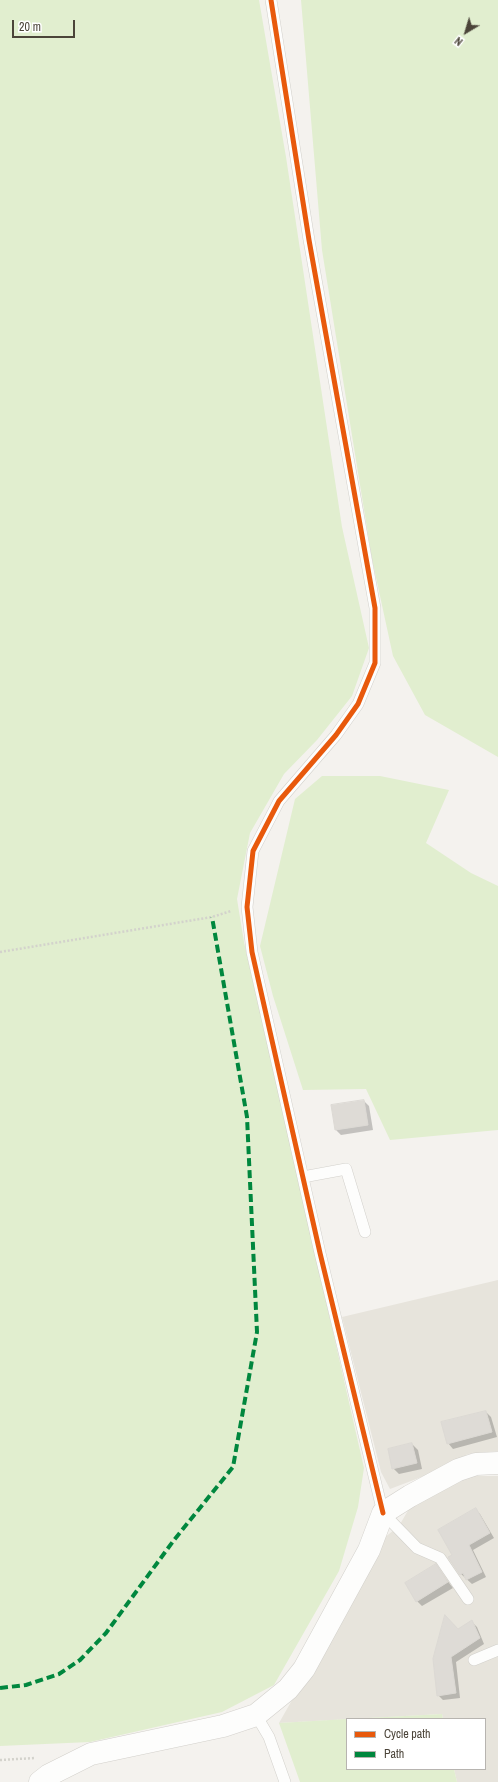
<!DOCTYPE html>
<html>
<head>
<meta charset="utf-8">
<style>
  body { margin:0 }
  #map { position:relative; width:498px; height:1782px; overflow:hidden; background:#f4f2ee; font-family:"Archivo Narrow",sans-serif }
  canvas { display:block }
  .legend { position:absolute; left:346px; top:1718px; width:140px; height:52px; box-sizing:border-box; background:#fff; border:1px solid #b7b4b0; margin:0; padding:5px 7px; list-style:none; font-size:12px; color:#4b4439 }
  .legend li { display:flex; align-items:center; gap:8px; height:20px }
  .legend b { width:20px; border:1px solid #b7b4b0 }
  .north { position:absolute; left:446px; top:12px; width:40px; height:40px; -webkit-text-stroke:3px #fff; paint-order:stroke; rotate:218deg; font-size:11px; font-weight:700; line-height:16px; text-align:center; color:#4b4439 }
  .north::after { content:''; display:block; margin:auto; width:14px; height:18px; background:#4b4439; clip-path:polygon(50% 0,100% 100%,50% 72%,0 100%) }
  .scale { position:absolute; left:12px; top:20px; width:63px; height:18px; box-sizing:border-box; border:2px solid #4b4439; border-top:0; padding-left:5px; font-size:12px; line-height:14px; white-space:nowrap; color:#4b4439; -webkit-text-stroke:3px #fff; paint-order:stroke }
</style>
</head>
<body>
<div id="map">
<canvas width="498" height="1782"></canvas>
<ul class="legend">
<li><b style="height:5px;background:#e8590c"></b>Cycle path</li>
<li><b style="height:5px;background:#00873e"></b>Path</li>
</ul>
<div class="north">N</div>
<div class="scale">20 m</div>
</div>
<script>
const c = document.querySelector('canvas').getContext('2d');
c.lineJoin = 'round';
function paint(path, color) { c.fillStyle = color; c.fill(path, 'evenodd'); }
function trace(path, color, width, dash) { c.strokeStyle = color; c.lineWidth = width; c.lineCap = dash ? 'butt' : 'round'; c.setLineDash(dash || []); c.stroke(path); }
const residential = new Path2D(`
  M498 1280V1451L468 1454 432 1473 390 1489 381 1472 342 1317Z
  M469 1476H498V1782H457L454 1769H485V1719H443L442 1714 279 1723 384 1538 399 1526 410 1507Z`);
const green = new Path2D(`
  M0 0H259L286 157 342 527 369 648 352 696 317 740 284 774 250 833 237 899 244 942 364 1468 358 1507 339 1571 274 1685 222 1712 90 1742 0 1746Z
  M301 0H498V757L425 715 393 656 372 559 322 250Z
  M322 776H380L449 790 426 843 471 873 498 886V1130L390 1140 366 1089 303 1090 273 996 260 946 295 799Z
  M442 1714 443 1719H349Z
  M347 1719V1769H454L457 1782H300L279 1723Z`);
const shadow = new Path2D(`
  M364 1101 369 1106 373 1130 341 1135 336 1130 332 1106Z
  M486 1412 491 1417 497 1437 453 1449 448 1443Z
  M412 1444 418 1450 422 1469 399 1474 393 1468Z
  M476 1510 480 1514 494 1538 473 1550 486 1577 472 1584 461 1574 453 1555Z
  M436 1566 453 1588 422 1606 417 1601Z
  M472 1622 477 1627 484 1644 456 1662 460 1698 443 1700 438 1695 458 1630Z`);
const building = new Path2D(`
  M364 1100 368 1125 335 1130 331 1105Z
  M486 1411 492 1432 447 1444 441 1422Z
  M412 1443 417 1463 392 1469 388 1449Z
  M476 1508 490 1533 469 1545 482 1572 466 1580 463 1573 460 1575 448 1557 452 1555 438 1530Z
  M436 1564 448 1582 416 1602 405 1583Z
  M445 1615 458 1629 472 1620 480 1638 451 1657 456 1693 437 1696 433 1659Z`);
const path = new Path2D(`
  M0 952 212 917 231 911
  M0 1760 35 1758`);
const service = new Path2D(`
  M271 0 309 240 375 608V663L358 704 336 735 279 801 253 851 247 907 252 952 320 1253 383 1513 417 1548 440 1558 468 1599
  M303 1177 346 1169 365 1232
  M474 1660 498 1650
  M256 1715 269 1737 285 1782`);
const minor = new Path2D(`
  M40 1782 49 1775 91 1754 223 1726 256 1715 288 1689 304 1669 369 1550 383 1513 410 1496 458 1470 476 1464 498 1463`);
const quiet = new Path2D(`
  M0 1688 26 1685 59 1674 80 1660 106 1633 174 1540 233 1467 257 1332 247 1117 212 917`);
const cycleway = new Path2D(`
  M271 0 309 240 375 608V663L358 704 336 735 279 801 253 851 247 907 252 952 320 1253 383 1513`);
paint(residential, '#e7e4dc');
paint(green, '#e1eecf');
paint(shadow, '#0003');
paint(building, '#dedbd6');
trace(building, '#dcd9d4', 1);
trace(service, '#d2d0cb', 12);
trace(minor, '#d2d0cb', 23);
trace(path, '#d3d2cc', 2.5, [2, 2]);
trace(service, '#fdfdfc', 11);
trace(minor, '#fdfdfc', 22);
trace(quiet, '#00873e', 4, [8, 4]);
trace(cycleway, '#e8590c', 5);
</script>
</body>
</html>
